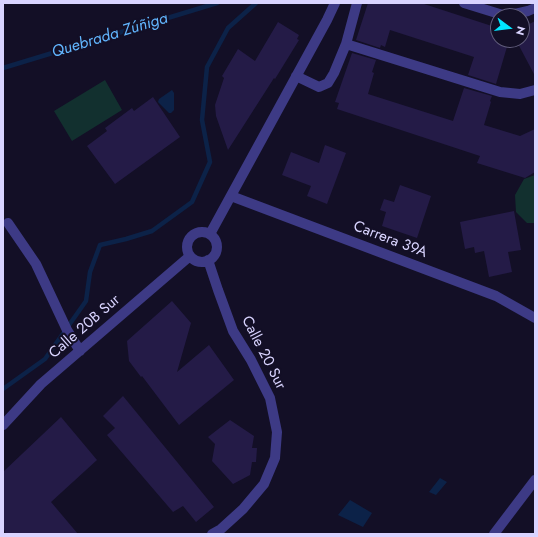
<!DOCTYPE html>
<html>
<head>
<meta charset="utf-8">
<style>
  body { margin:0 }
  #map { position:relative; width:538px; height:537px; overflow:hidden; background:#130f26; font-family:Jost,sans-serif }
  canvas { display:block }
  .frame { position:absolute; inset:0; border:4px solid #d9d4ff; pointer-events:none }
  .north { position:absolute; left:490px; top:8px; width:40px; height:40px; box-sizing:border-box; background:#130f26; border:1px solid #625e7d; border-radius:50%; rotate:105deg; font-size:11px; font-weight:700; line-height:16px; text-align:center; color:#d9d4ff }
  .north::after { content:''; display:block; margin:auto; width:14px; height:18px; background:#00e5ff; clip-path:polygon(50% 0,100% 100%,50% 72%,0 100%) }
</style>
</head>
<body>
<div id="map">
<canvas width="538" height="537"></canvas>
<div class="frame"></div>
<div class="north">N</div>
</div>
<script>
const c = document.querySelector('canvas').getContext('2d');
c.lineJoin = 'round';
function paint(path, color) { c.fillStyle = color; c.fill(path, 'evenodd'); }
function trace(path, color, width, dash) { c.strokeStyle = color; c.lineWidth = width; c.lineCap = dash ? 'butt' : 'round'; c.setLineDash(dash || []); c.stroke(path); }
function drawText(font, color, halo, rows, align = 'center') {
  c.font = font + ' Jost,sans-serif'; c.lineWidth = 4; c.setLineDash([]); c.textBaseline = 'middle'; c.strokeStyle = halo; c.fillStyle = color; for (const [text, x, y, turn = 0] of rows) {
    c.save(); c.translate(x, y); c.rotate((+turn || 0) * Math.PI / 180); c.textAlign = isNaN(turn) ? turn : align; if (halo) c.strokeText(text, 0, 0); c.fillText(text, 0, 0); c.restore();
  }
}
const green = new Path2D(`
  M105 80 122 110 72 141 54 111Z
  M535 175V223H527L516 212 515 195 524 179Z`);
const water = new Path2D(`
  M172 90 174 93V110L171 113H169L158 102 159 99Z
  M440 478 447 482 436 495 429 492Z
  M350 500 372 513 363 527 338 515Z`);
const stream = new Path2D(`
  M3 68 217 3
  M3 389 45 359 86 301 90 272 100 245 126 239 152 231 192 202 210 162 202 120 207 67 228 28 256 3`);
const building = new Path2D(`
  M368 3H421L498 28V40H509L496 84 468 75 474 57 390 30 385 47 381 45 380 48 356 40Z
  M535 21V76L516 40H522V28Z
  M278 22 299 35 297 39 299 40 275 79 274 78 228 150 216 116 215 105 224 78 222 76 238 49 255 61Z
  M352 53 376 60 372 72 374 73 368 94 453 121 464 88 492 96 490 101 491 102 484 125 520 136 535 129V172L525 178 477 163 480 156 337 109 339 103 335 102Z
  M153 97 180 137 115 184 87 146 107 131 105 128 132 108 134 111Z
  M325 145 346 153 327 204 307 196 311 186 282 175 291 152 319 163Z
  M400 185 431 196 417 238 382 226 386 212 380 210 384 199 394 202Z
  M514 211 521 250 508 252 512 272 489 277 484 251 475 253 474 247 465 249 460 222Z
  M172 301 191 323 177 372 209 345 234 380 179 425 142 376 141 377 129 361 127 341Z
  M123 396 214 507 196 522 183 506 173 512 107 435 115 428 103 416Z
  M61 417 97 460 51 502 78 534H6L3 527V472Z
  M230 420 254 436 252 448H257L256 462H252L250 475 233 484 212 461 215 444 208 437Z`);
const minor = new Path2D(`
  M464 3 506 16 528 11 535 8
  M346 44 357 3
  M296 76 319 87 328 83 334 73 346 44 500 92 520 94 535 90
  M231 196 496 296 535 318
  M8 223 36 264 67 330 80 351
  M187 247a15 15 0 1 1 30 0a15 15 0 1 1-30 0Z
  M210 234 327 20 335 3
  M208 260 218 290 233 331 251 360 270 398 277 432 275 458 264 484 243 509 221 529 212 534
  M3 425 41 384 190 256
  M494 534 535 480`);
const streetNames = [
  ["Carrera 39A",390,240,21],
  ["Calle 20B Sur",85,327,-41],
  ["Calle 20 Sur",263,353,63]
];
const waterNames = [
  ["Quebrada Zúñiga",110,36,-17]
];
paint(green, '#12302f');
paint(water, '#0c2248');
trace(stream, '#0c2248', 4.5);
paint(building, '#241b47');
trace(minor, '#3d3a85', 10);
drawText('15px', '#d9d4ff', '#130f26', streetNames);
drawText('italic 16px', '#62b6ff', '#130f26', waterNames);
</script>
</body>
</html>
